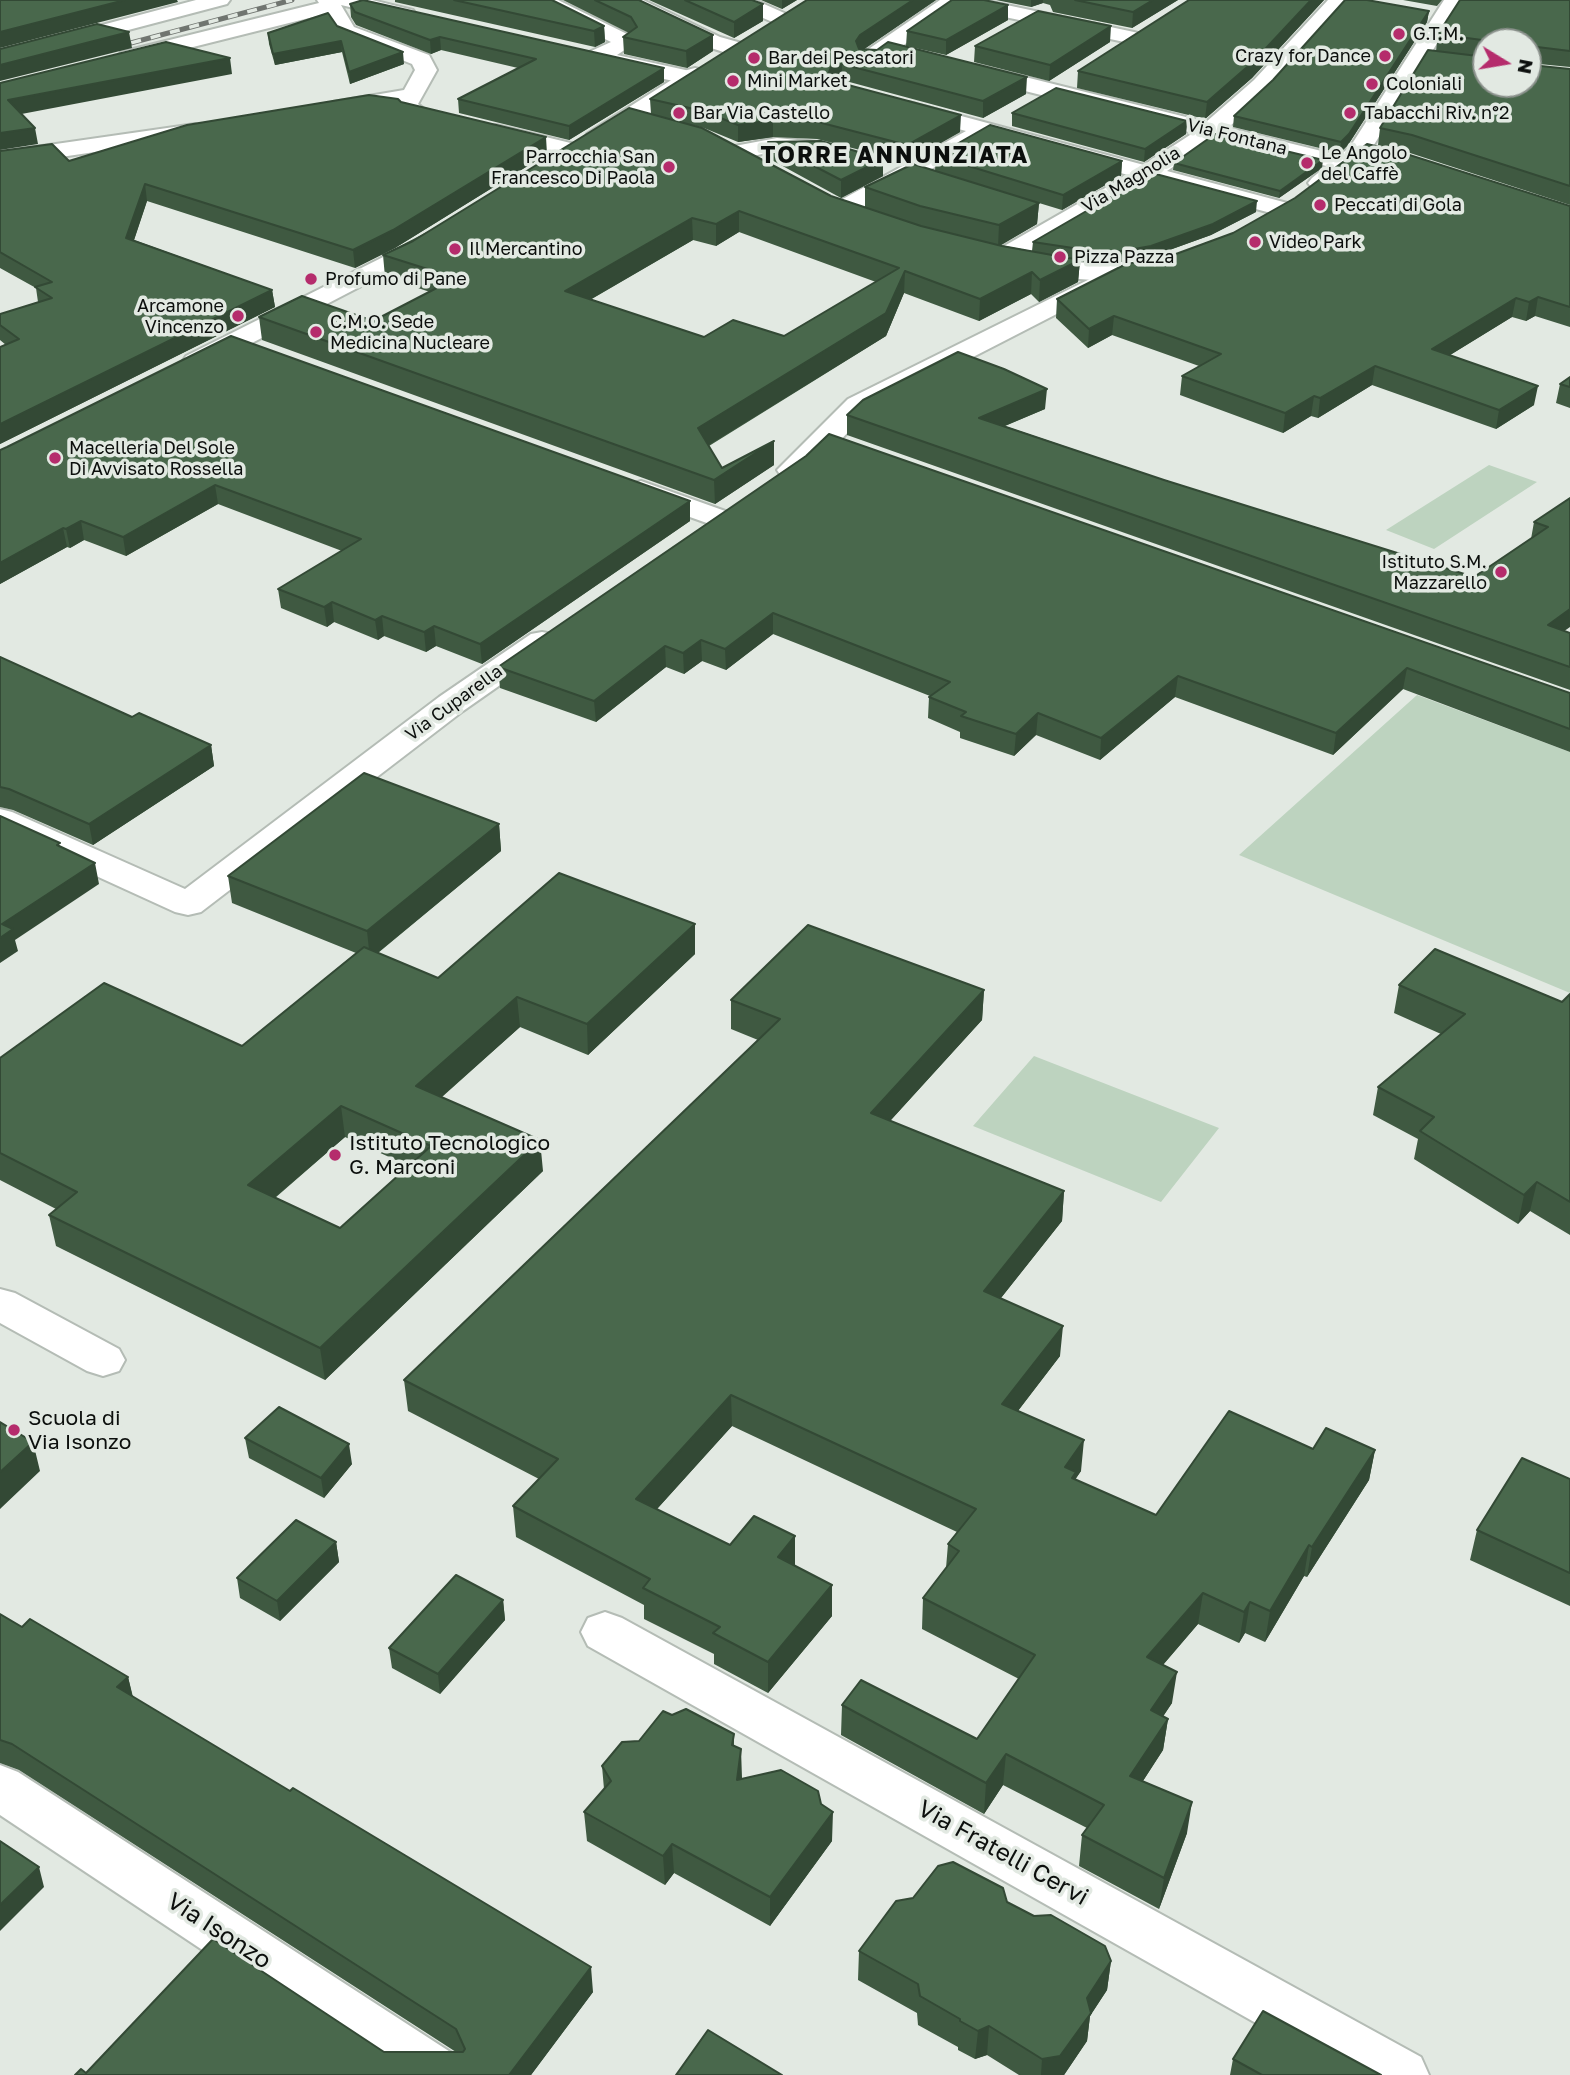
<!DOCTYPE html>
<html>
<head>
<meta charset="utf-8">
<style>
  body { margin:0 }
  #map { position:relative; width:1570px; height:2075px; overflow:hidden; background:#e2e9e2; font-family:"Golos Text",sans-serif }
  canvas { display:block }
  .north { position:absolute; left:1472px; top:28px; width:70px; height:70px; box-sizing:border-box; background:#e2e9e2; border:2px solid #8c928d; border-radius:50%; rotate:101deg; font-size:19px; font-weight:700; line-height:28px; text-align:center; color:#0c0f0d }
  .north::after { content:''; display:block; margin:auto; width:24px; height:32px; background:#b52c6c; clip-path:polygon(50% 0,100% 100%,50% 72%,0 100%) }
</style>
</head>
<body>
<div id="map">
<canvas width="1570" height="2075"></canvas>
<div class="north">N</div>
</div>
<script>
const c = document.querySelector('canvas').getContext('2d');
c.lineJoin = 'round';
function paint(path, color) { c.fillStyle = color; c.fill(path, 'evenodd'); }
function trace(path, color, width, dash) { c.strokeStyle = color; c.lineWidth = width; c.lineCap = dash ? 'butt' : 'round'; c.setLineDash(dash || []); c.stroke(path); }
function drawText(font, color, halo, rows, align = 'center') {
  c.font = font + ' "Golos Text",sans-serif'; c.lineWidth = 7; c.setLineDash([]); c.textBaseline = 'middle'; c.strokeStyle = halo; c.fillStyle = color; for (const [text, x, y, turn = 0] of rows) {
    c.save(); c.translate(x, y); c.rotate((+turn || 0) * Math.PI / 180); c.textAlign = isNaN(turn) ? turn : align; if (halo) c.strokeText(text, 0, 0); c.fillText(text, 0, 0); c.restore();
  }
}
const green = new Path2D(`
  M1489 465 1537 482 1434 549 1386 530Z
  M1417 695 1570 752V993L1239 855Z
  M1034 1056 1219 1128 1161 1202 973 1126Z`);
const street = new Path2D(`
  M196 0H230L227 4 60 48 53 46 49 42 53 38Z
  M317 0H372L413 10 416 14 413 18 406 20 341 5 354 27 429 55 437 70 418 104 428 112 425 117 417 119 403 116 396 104 341 114 333 112 330 107 333 102 404 90 415 70 412 64 339 35 325 14 129 63 121 62 118 57 121 52 319 3Z
  M532 0H558L629 35 635 43 617 55 699 73 702 78 699 83 691 85 589 62 586 57 589 52 611 42 535 4Z
  M617 0H643L720 37 745 44 748 49 745 54C720 60 645 16 620 4Z
  M728 0H755L791 16 794 20 791 24H777L731 4Z
  M940 0H983L1134 32 1141 34 1145 38 1141 42 1134 44 957 7 870 69H854L851 64 854 59Z
  M1328 0H1349L1270 89 1228 128 1354 159 1358 164 1354 169 1346 171 1215 138 1167 171 1291 204 1294 209 1291 214 1282 216 1151 181 1010 263 1001 265 992 263 989 258 992 253 1128 175 988 137 850 215 841 217 832 215 829 210 832 205 966 131 901 114 898 109 901 104 909 102 1144 165 1193 133 969 77 966 72 969 67 977 65 1206 122 1254 80Z
  M195 124 203 126 206 131 203 136 0 166V152Z
  M496 125 583 146 587 151 583 156 575 158 488 137 485 132 488 127Z
  M777 138 828 143 832 148 828 153C812 157 795 152 778 152 760 152 742 162 724 158L720 153 724 148Z
  M1104 272 1113 275 1117 280 1113 285 868 411 835 446 801 476 791 479 781 476 777 470 848 399Z
  M641 481 728 512 733 518 728 524 718 527 631 496 627 490 631 484Z
  M542 632 553 634 558 641 553 648 463 711 201 912 188 915 175 912 0 832V809L12 812 185 889 439 697 531 634Z
  M0 1289 15 1293 119 1349 125 1360 119 1371 103 1376 87 1371 0 1323Z
  M605 1612 622 1618 1421 2057 1429 2075H1348L588 1646 581 1632 588 1618Z
  M0 1765 18 1772 458 2057 466 2075H390L0 1815Z`);
const secondary = new Path2D(`
  M1444 0H1464L1367 156 1328 188H1312L1308 183 1312 178 1350 147Z
  M695 68 703 70 706 75 703 80 603 144H587L584 139 587 134 687 70Z
  M431 233 440 235 443 240 440 245 204 368 195 370 186 368 182 362 186 356Z
  M1027 256 1094 264 1162 258 1171 261 1175 266 1171 271C1121 284 1067 282 1018 269L1014 264 1018 259Z`);
const rail = new Path2D(`
  M112 48 292 0`);
const wall = new Path2D(`
  M395 0H552L604 26 605 42 595 47 395 2Z
  M563 0H639L713 51 687 68 624 54 623 37 629 33Z
  M649 0H752L763 4V21L734 38Z
  M761 0H797L782 9Z
  M936 0 864 49 1026 94 983 118 842 80 837 82 960 132 907 162 817 139 773 137 738 142 704 128 692 125 831 196 865 207V187L935 171 936 156 1122 161 1121 176 1062 210 1039 203 1037 224 1000 245 1032 251 1033 242 1256 212 1211 235 1150 257 1122 262 1093 263 1080 261 1078 282 1039 302 1031 294 979 321 904 293 886 336 709 446 722 468 774 441V465L715 504 262 340 259 317 373 321 430 292 385 277 383 255 651 114 650 99 793 9ZM739 232 876 282 784 336 704 337 590 300 693 240 716 246Z
  M996 0H1178L1132 28 1053 12 1050 5 1043 3 1031 7Z
  M1189 0H1324L1252 78 1205 119 1077 88 1078 71Z
  M1403 0H1442L1437 6Z
  M1570 0V67L1529 63 1531 65 1570 69V205L1410 153 1378 145 1380 128 1436 51 1438 34ZM1486 42H1528L1486 84Z
  M350 4 664 82 569 140 459 113 458 99 518 68 441 50 431 54 356 25 351 17Z
  M1429 11 1427 22 1348 145 1340 153 1233 127 1234 116 1273 80Z
  M1008 20 946 55 906 46 907 31Z
  M337 26 404 64 350 84 342 52 275 65 269 44 268 33Z
  M1110 42 1049 81 974 62 975 46Z
  M401 102 547 154 395 248 355 268 147 201 134 240 272 290 275 307 0 444V347L6 345 0 340V314L38 302 36 288 0 268V151L69 161Z
  M1012 113 1187 121 1186 134 1144 162 1012 126Z
  M768 142 883 176 841 198 768 158Z
  M1174 163 1322 168 1279 198 1173 170Z
  M1570 206V327L1535 316 1526 321 1512 317 1450 355 1534 405 1496 429 1372 385 1318 418 1311 416 1283 433 1180 395 1182 376 1199 366 1112 335 1088 348 1056 318 1057 299Z
  M1570 377V408L1556 403 1560 384Z
  M1045 409 1005 426 1164 480 1474 577 1531 539 1534 522 1570 498 1565 631 1570 633V690L847 435V415Z
  M0 450 690 521 482 664 436 646 426 652 384 636 378 640 334 622 327 627 281 608 278 589 342 551 218 504 126 556 84 540 70 548 67 547 0 584Z
  M806 456 1570 693V752L1403 689 1333 755 1175 697 1100 760 1036 735 1014 756 960 738V732L928 718 929 697 930 696 773 634 726 670 702 661 684 674 666 667 596 722 500 688 498 667Z
  M0 657 132 717 211 745 214 766 93 845 13 810 0 807Z
  M499 824 501 851 378 953 438 978 695 954 588 1055 520 1027 442 1097 543 1171 325 1380 56 1246 49 1215 56 1209 0 1180V1058L242 1046 356 953 232 903 228 876ZM345 1137 409 1166 340 1228 275 1198Z
  M1399 985 1562 1002 1570 994V1235L1530 1211 1518 1224 1414 1159 1418 1139 1373 1115 1378 1087 1441 1034 1394 1013Z
  M984 990 982 1020 890 1121 1064 1191 1062 1221 1000 1299 1060 1356 1018 1411 1081 1471 1075 1479 1156 1515 1313 1449 1375 1450 1369 1480 1307 1577 1304 1576 1265 1642 1245 1633 1239 1643 1198 1624 1163 1665 1172 1703 1163 1716 1168 1719 1163 1750 1143 1781 1187 1833 1159 1909 1079 1866 1082 1835 1087 1828 1003 1785 984 1814 841 1735 842 1705 977 1739 1019 1679 922 1629 923 1598 946 1568 948 1544 957 1532 732 1426 657 1509 730 1545 795 1566 832 1616 768 1693 714 1664V1654L644 1619V1605L516 1537 513 1506 539 1479 408 1411 404 1380 758 1040 731 1029V1000Z
  M245 1438 352 1464 324 1498 249 1458Z
  M1570 1479V1606L1470 1560 1477 1530Z
  M336 1542 339 1562 280 1621 240 1598 237 1578Z
  M503 1600 505 1620 440 1694 392 1668 389 1648Z
  M0 1614 22 1627 128 1677 133 1697 593 1992 531 2075H75L86 2073 384 2052H456L19 1770 0 1763Z
  M672 1715 734 1734V1746L741 1779 832 1841 770 1926 674 1873 665 1885 587 1841 584 1812 604 1789 602 1766 639 1741Z
  M1007 1902 1111 1961 1107 1990 1090 2016 1087 2041 1064 2075H1019L987 2055 975 2059 958 2050V2047L918 2025 917 2013 858 1980 859 1951Z
  M1233 2059 1381 2075H1230Z`);
const shadedWall = new Path2D(`
  M125 0H177L178 2 0 48V32Z
  M782 0H797L782 9Z
  M913 0H936L860 52 856 41 860 35Z
  M1031 0H1043V3L1031 7Z
  M1153 0H1178L1132 28 1133 12Z
  M1311 0H1324L1252 78 1205 119 1207 102Z
  M763 4V21L734 38V22Z
  M1008 5V20L946 55V40Z
  M1429 11 1427 22 1348 145 1340 153 1341 142Z
  M604 26 605 42 595 47 594 31Z
  M1111 26 1110 42 1049 81 1050 65Z
  M129 32 132 48 0 81V65Z
  M713 35V51L687 68 686 51Z
  M440 37 441 50 431 54 430 40Z
  M341 41 342 52 275 65 273 54Z
  M403 52 404 64 350 84 349 72Z
  M230 58 232 74 11 116 8 100Z
  M842 64V80L831 84 828 75 831 67Z
  M664 68V82L569 140V126Z
  M1027 77 1026 94 983 118V101Z
  M961 115 960 132 907 162V145Z
  M773 120V137L738 142V125Z
  M1187 121 1186 134 1144 162 1145 149Z
  M35 128 38 144 0 150V133Z
  M546 137 547 154 395 248 355 268 353 250Z
  M883 159V176L841 198V180Z
  M1323 160 1322 168 1279 198 1280 191Z
  M1122 161 1121 176 1062 210 1063 195Z
  M145 184 147 201 129 255 126 238Z
  M1257 201 1256 212 1211 235 1150 257 1122 262 1123 251Z
  M1039 203 1037 224 998 247 999 225Z
  M739 211V232L716 246V224Z
  M692 218 693 240 567 313 565 291Z
  M1080 260 1078 282 1039 302 1040 280Z
  M905 271 904 293 886 336 699 451 698 428Z
  M1032 272 1031 294 979 321 980 299Z
  M272 290 275 307 0 444V424Z
  M1538 297 1535 316 1526 321 1529 302Z
  M1516 298 1512 317 1429 368 1432 349Z
  M1114 316 1112 335 1088 348 1089 329Z
  M1375 366 1372 385 1318 418 1320 398Z
  M1538 386 1534 405 1496 429 1499 410Z
  M1047 389 1045 409 978 437 979 418Z
  M1314 396 1311 416 1283 433 1285 413Z
  M774 441V465L715 504 714 480Z
  M215 485 218 504 126 556 123 537Z
  M690 501V521L482 664 480 644Z
  M81 521 84 540 70 548 66 529Z
  M63 528 67 547 0 584V563Z
  M332 602 334 622 327 627 324 607Z
  M1570 609V627L1543 646 1548 625Z
  M773 613V634L726 670 725 649Z
  M382 616 384 636 378 640 375 620Z
  M434 626 436 646 426 652 424 632Z
  M701 640 702 661 684 674 683 653Z
  M665 646 666 667 596 722 594 701Z
  M1407 668 1403 689 1333 755 1336 733Z
  M1178 676 1175 697 1100 760 1101 738Z
  M1038 713 1036 735 1014 756 1016 734Z
  M211 745 214 766 93 845 89 824Z
  M499 824 501 851 370 959 367 931Z
  M95 863 99 884 15 940 18 951 0 963V938L2 924Z
  M695 924V954L588 1055 587 1024Z
  M984 990 982 1020 870 1143 871 1113Z
  M517 997 520 1027 420 1116 416 1086Z
  M341 1106 345 1137 253 1216 248 1185Z
  M540 1140 543 1171 325 1380 320 1348Z
  M1537 1182 1530 1211 1518 1224 1524 1195Z
  M1064 1191 1062 1221 982 1322 984 1291Z
  M1063 1326 1060 1356 1000 1434 1002 1404Z
  M731 1395 732 1426 638 1530 636 1499Z
  M1084 1440 1081 1471 1075 1480 1073 1503 1065 1467Z
  M33 1442 40 1471 0 1509V1472Z
  M349 1444 352 1464 324 1498 321 1478Z
  M1375 1450 1369 1480 1307 1577 1312 1547Z
  M795 1536V1567L778 1557Z
  M336 1542 339 1562 280 1621 277 1601Z
  M1309 1545 1304 1576 1265 1642 1270 1611Z
  M832 1585V1616L768 1693V1662Z
  M1203 1593 1198 1624 1143 1688 1147 1657Z
  M503 1600 505 1620 440 1694 438 1674Z
  M1250 1602 1245 1633 1239 1643 1244 1612Z
  M1177 1672 1172 1703 1147 1741 1151 1710Z
  M128 1677 134 1703 117 1687Z
  M1168 1719 1163 1750 1126 1807 1130 1776Z
  M741 1749 742 1778 737 1780Z
  M1006 1754 1003 1785 984 1814 986 1783Z
  M1192 1802 1187 1833 1159 1909 1164 1878Z
  M833 1812 832 1841 770 1926V1897Z
  M672 1844 674 1873 665 1885 663 1856Z
  M39 1867 44 1887 0 1931V1905Z
  M1111 1961 1107 1990 1090 2016 1087 2041 1064 2075H1041L1042 2059 1087 1998Z
  M591 1967 593 1992 531 2075H509Z
  M989 2026 987 2055 975 2059 978 2031Z`);
const building = new Path2D(`
  M0 0H125L0 32Z
  M363 0 664 68 569 126 458 99 536 59 440 37 430 40 355 12 350 4Z
  M454 0H552L604 26 594 31Z
  M595 0H639L713 35 686 51 623 37 637 27 631 17Z
  M685 0H752L763 4 734 22Z
  M807 0H913L860 35 856 41 859 49 877 50 888 42 1027 77 983 101 842 64 831 67 828 75 833 81 961 115 907 145 818 122 773 120 738 125 703 111 650 99Z
  M952 0H984L1008 5 946 40 907 31Z
  M1075 0H1153L1133 12Z
  M1189 0H1311L1254 61 1207 102 1078 71Z
  M1345 0H1367L1429 11 1349 134 1341 142 1234 116 1273 80Z
  M1460 0H1570V51L1529 46 1528 62 1531 65 1570 69V186L1412 135 1380 128 1428 50 1486 57V84H1528V42H1489V41L1438 34Z
  M1038 11 1111 26 1050 65 975 46Z
  M328 13 337 26 403 52 349 72 341 41 273 54 268 33Z
  M97 24 129 32 0 65V49Z
  M166 42 230 58 8 100 35 128 0 133V83Z
  M1056 88 1187 121 1145 149 1012 113Z
  M369 95 398 99 401 102 546 137 393 230 353 250 145 184 126 238 272 290 0 424V347L19 339 0 325V314L52 298 35 287 52 282 0 252V151L52 144 69 161 187 125Z
  M629 108 702 128 831 196 921 226 1002 246 1080 260 1040 280 1032 272 980 299 905 271 886 313 698 428 722 468 774 441 714 480 259 317 302 296 373 321 456 278 383 255 413 241ZM739 211 899 268 784 336 733 320 704 337 565 291 692 218 716 224Z
  M990 125 1122 161 1063 195 936 156Z
  M1215 134 1323 160 1280 191 1174 163Z
  M821 141 883 159 841 180 768 142Z
  M1367 144 1397 151 1570 206V307L1538 297 1529 302 1516 298 1432 349 1538 386 1499 410 1375 366 1320 398 1314 396 1285 413 1182 376 1221 354 1114 316 1089 329 1057 299 1126 264 1165 258 1233 233 1295 198Z
  M913 164 1039 203 999 225 920 206 865 187Z
  M1152 173 1257 201 1213 224 1151 246 1123 251H1093L1033 242Z
  M231 336 690 501 480 644 434 626 424 632 382 616 375 620 332 602 324 607 278 589 361 539 215 485 123 537 81 521 66 529 63 528 0 563V450L7 447Z
  M958 352 1004 369 1047 389 979 418 1164 480 1474 577 1548 527 1534 522 1570 498V609L1548 625 1570 633V667L847 415 863 400Z
  M1570 377V387L1560 384Z
  M829 434 1570 693V729L1407 668 1336 733 1178 676 1101 738 1038 713 1016 734 961 716 966 712 929 697 950 682 773 613 725 649 701 640 683 653 665 646 594 701 498 667 806 456Z
  M0 657 132 717 139 713 211 745 89 824 9 789 0 787Z
  M364 773 499 824 367 931 228 876Z
  M0 816 60 843 57 845 95 863 2 924 13 929 0 938Z
  M559 873 695 924 587 1024 517 997 416 1086 540 1140 320 1348 49 1215 77 1192 0 1153V1058L104 983 242 1046 364 947 438 978ZM341 1106 431 1146 340 1228 248 1185Z
  M808 925 984 990 871 1113 1064 1191 984 1291 1063 1326 1002 1404 1084 1440 1065 1467 1076 1472 1072 1478 1156 1515 1229 1411 1313 1449 1326 1428 1375 1450 1312 1547 1309 1545 1270 1611 1250 1602 1244 1612 1203 1593 1147 1657 1177 1672 1151 1710 1168 1719 1130 1776 1192 1802 1164 1878 1082 1835 1104 1805 1006 1754 986 1783 842 1705 861 1680 977 1739 1035 1655 923 1598 959 1551 948 1544 976 1509 731 1395 636 1499 730 1545 754 1516 795 1536 778 1557 832 1585 768 1662 713 1633 720 1627 643 1588 650 1579 513 1506 558 1459 404 1380 780 1019 731 1000Z
  M1435 949 1562 1002 1570 994V1202L1537 1182 1524 1195 1420 1131 1434 1117 1378 1087 1465 1014 1399 985Z
  M279 1407 349 1444 321 1478 245 1438Z
  M0 1422 33 1442 0 1472Z
  M1522 1458 1570 1479V1573L1477 1530Z
  M296 1520 336 1542 277 1601 237 1578Z
  M456 1575 503 1600 438 1674 389 1648Z
  M0 1614 22 1627 30 1619 128 1677 117 1687 290 1791 293 1788 591 1967 509 2075H75L81 2069 86 2073 213 1939 384 2052H463L465 2049 456 2029 12 1744 0 1740Z
  M686 1709 734 1734 732 1745 741 1749 737 1780 781 1770 818 1791 821 1804 833 1812 770 1897 672 1844 663 1856 584 1812 611 1781 602 1766 622 1742 639 1741 663 1711 672 1715Z
  M0 1841 39 1867 0 1905Z
  M953 1862 1003 1888 1007 1902 1034 1916 1051 1915 1105 1946 1111 1961 1087 1998 1091 2013 1060 2056 1042 2059 989 2026 978 2031 960 2021V2019L920 1996 918 1984 859 1951 896 1901 913 1898 938 1866Z
  M1263 2011 1381 2075H1262L1233 2059Z
  M708 2030 782 2075H676Z`);
const markers = [
  [1399,34,7,"#b52c6c"],
  [1385,56,7,"#b52c6c"],
  [754,58,7,"#b52c6c"],
  [733,81,7,"#b52c6c"],
  [1372,84,7,"#b52c6c"],
  [679,113,7,"#b52c6c"],
  [1350,113,7,"#b52c6c"],
  [1307,163,7,"#b52c6c"],
  [669,167,7,"#b52c6c"],
  [1320,205,7,"#b52c6c"],
  [1255,242,7,"#b52c6c"],
  [455,249,7,"#b52c6c"],
  [1060,257,7,"#b52c6c"],
  [311,279,7,"#b52c6c"],
  [238,316,7,"#b52c6c"],
  [316,332,7,"#b52c6c"],
  [55,458,7,"#b52c6c"],
  [1501,572,7,"#b52c6c"],
  [335,1155,7,"#b52c6c"],
  [14,1430,7,"#b52c6c"]
];
const farPoinames = [
  ["G.T.M.",1413,34],
  ["Crazy for Dance",1371,56,"right"],
  ["Bar dei Pescatori",768,58],
  ["Mini Market",747,81],
  ["Coloniali",1386,84],
  ["Bar Via Castello",693,113],
  ["Tabacchi Riv. n°2",1364,113],
  ["Le Angolo",1321,153],
  ["del Caffè",1321,174],
  ["Parrocchia San",655,157,"right"],
  ["Francesco Di Paola",655,178,"right"],
  ["Peccati di Gola",1334,205],
  ["Video Park",1269,242],
  ["Il Mercantino",469,249],
  ["Pizza Pazza",1074,257],
  ["Profumo di Pane",325,279],
  ["Arcamone",224,306,"right"],
  ["Vincenzo",224,327,"right"],
  ["C.M.O. Sede",330,322],
  ["Medicina Nucleare",330,343],
  ["Macelleria Del Sole",69,448],
  ["Di Avvisato Rossella",69,469],
  ["Istituto S.M.",1487,562,"right"],
  ["Mazzarello",1487,583,"right"]
];
const farStreetnames = [
  ["Via Fontana",1237,137,14],
  ["Via Magnolia",1131,180,-31],
  ["Via Cuparella",454,703,-36]
];
const poiNames = [
  ["Istituto Tecnologico",349,1143],
  ["G. Marconi",349,1167],
  ["Scuola di",28,1418],
  ["Via Isonzo",28,1442]
];
const farDistrictnames = [
  ["TORRE ANNUNZIATA",895,156]
];
const nearStreetnames = [
  ["Via Fratelli Cervi",1003,1853,29],
  ["Via Isonzo",219,1931,33]
];
paint(green, '#bdd3bf');
trace(street, '#b4bcb5', 4);
trace(secondary, '#b4bcb5', 4);
paint(street, '#fff');
paint(secondary, '#fff');
trace(rail, '#707570', 5);
trace(rail, '#e2e9e2', 3.5, [10]);
paint(wall, '#3f5941');
paint(shadedWall, '#334935');
paint(building, '#49684c');
trace(building, '#334935', 2);
for (const [x, y, r, color] of markers) { const dot = new Path2D(); dot.arc(x, y, r, 0, 2 * Math.PI); c.fillStyle = color; c.fill(dot); trace(dot, '#e2e9e2', 2.5); }
drawText('18px', '#0c0f0d', '#e2e9e2', farPoinames, 'left');
drawText('18px', '#0c0f0d', '#e2e9e2', farStreetnames);
drawText('21px', '#0c0f0d', '#e2e9e2', poiNames, 'left');
c.letterSpacing = '2px';
drawText('bold 23px', '#0c0f0d', '#e2e9e2', farDistrictnames);
c.letterSpacing = '0px';
drawText('24px', '#0c0f0d', '#e2e9e2', nearStreetnames);
</script>
</body>
</html>
